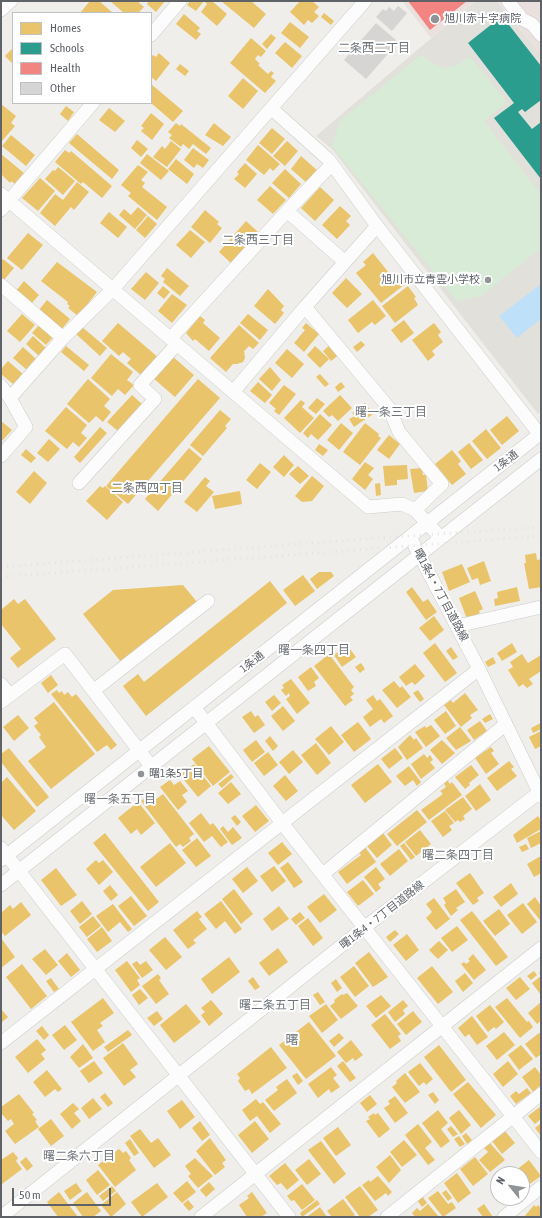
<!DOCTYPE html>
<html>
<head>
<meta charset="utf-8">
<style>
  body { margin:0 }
  #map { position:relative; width:542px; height:1218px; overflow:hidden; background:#efeeea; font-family:"Asap Condensed",sans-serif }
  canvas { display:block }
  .frame { position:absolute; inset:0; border:2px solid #5f6368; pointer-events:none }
  .legend { position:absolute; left:12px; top:12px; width:140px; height:92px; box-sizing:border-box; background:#fff; border:1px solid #bfc1c3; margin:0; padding:5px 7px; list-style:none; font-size:12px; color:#5f6368 }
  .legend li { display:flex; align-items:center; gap:8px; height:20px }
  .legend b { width:20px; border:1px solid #bfc1c3 }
  .north { position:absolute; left:490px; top:1166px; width:40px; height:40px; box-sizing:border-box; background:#fff; border:1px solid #bfc1c3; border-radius:50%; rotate:300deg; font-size:11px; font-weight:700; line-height:16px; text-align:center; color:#5f6368 }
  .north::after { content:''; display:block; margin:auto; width:14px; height:18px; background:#919496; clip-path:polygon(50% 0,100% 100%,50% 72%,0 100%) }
  .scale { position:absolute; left:12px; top:1188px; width:99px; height:18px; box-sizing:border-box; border:2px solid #5f6368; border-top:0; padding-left:5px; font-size:12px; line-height:14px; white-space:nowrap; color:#5f6368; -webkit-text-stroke:3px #fff; paint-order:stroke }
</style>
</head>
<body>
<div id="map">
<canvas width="542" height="1218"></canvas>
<div class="frame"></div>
<ul class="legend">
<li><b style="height:11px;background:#e9c46a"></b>Homes</li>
<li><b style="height:11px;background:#2a9d8f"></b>Schools</li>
<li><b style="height:11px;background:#f28482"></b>Health</li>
<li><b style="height:11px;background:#d6d5d3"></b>Other</li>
</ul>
<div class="north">N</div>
<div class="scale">50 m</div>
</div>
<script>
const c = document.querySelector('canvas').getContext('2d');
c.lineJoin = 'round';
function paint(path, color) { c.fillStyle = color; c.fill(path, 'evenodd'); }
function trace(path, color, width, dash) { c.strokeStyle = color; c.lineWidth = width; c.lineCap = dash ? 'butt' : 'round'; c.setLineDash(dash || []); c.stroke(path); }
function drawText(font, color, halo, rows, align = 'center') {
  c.font = font + ' "Asap Condensed","Noto Sans JP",sans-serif'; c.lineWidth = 4; c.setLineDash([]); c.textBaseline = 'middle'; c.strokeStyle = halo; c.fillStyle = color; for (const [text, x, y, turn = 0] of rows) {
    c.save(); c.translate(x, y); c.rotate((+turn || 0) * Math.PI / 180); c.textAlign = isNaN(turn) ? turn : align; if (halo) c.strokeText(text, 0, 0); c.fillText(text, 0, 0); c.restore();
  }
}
const education = new Path2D(`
  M475 1H497L541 54V411L538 414 332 149 316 136Z`);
const medical = new Path2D(`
  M402 1H474L431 38Z
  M498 1H541V54Z`);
const green = new Path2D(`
  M421 55C445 71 445 72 470 57L507 102 484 121 541 194V248L481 296 457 301 332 146 340 121Z`);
const water = new Path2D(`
  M541 284V319L517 338 499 316Z`);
const homes = new Path2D(`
  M90 1H99L113 13H80Z
  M110 1H137L144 7 138 13H124Z
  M149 1H165L156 12 147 4Z
  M190 1H204L196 11 187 5Z
  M204 1H212L227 14 217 26 201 12 207 4Z
  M221 1H251L266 14 254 28Z
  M300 1H312L319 7 314 12 319 16 312 23 308 20 304 25 290 12Z
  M324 13 334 21 331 25 321 17Z
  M184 14 200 28 197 31 201 34 196 40 176 24Z
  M290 22 309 37 300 48 281 33Z
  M271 34 276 38 267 49 262 44Z
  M251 38 266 51 261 57 258 55 255 59 260 64 258 65 268 74 271 71 274 73 271 77 276 81 265 93 230 63Z
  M285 42 302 56 292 68 275 53Z
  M13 48V64L5 56Z
  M159 53 170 63 156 81 151 77V57L153 55 156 57Z
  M180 64 189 71 185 76 176 69Z
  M243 78 258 91 243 109 228 96Z
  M151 84 183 111 173 122 151 103Z
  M1 104 16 116 11 123 15 126 2 141Z
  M66 106 74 112 68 121 60 114Z
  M109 108 125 121 115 132 99 120Z
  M151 113 164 124 152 140 141 131 144 128 141 126Z
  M176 123 180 126 181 124 211 148 206 154 193 144 189 149 183 144 181 147 169 138 172 135 168 132Z
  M214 123 231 137 223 146 205 135Z
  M272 128 285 139 272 154 259 143Z
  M77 134 119 170 112 179 69 143Z
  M11 135 35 155 26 166 2 146Z
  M137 140 148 149 141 157 131 148Z
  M171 141 181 149 167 167 153 157 162 146 165 149Z
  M287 141 298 151 285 166 273 156Z
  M258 145 280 164 273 171 270 168 264 175 246 160Z
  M193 148 209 160 203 168 197 164 194 168 184 160Z
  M65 150 69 153 71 151 112 186 102 198 83 182 81 184 55 162Z
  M1 154 24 173 15 184 11 181 10 183 1 174Z
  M147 154 169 171 161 180 140 163Z
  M301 156 319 172 308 184 291 169Z
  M176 159 194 174 187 184 168 169Z
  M245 163 257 174 245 188 234 179 239 174 237 172Z
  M138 165 148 172 141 180 145 183 142 187 167 207 157 220 128 196 131 193 121 185Z
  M58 167 75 181 63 195 45 179 53 170 55 171Z
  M285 169 301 184 289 198 272 183Z
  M40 178 55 191 38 211 22 198Z
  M77 182 89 192 74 210 71 207 55 226 40 213 55 194 63 200Z
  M270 186 286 200 273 214 257 200Z
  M320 187 334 200 315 221 301 208Z
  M340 206 351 216 346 221 350 225 337 239 322 225Z
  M138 207 147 215 135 229 119 215 124 209 131 215Z
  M205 210 219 222 217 224 222 228 210 243 191 227Z
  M109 212 127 227 118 238 100 223Z
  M148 216 157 224 145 238 136 230Z
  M246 221 258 232 232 264 219 252Z
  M190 230 205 242 191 258 176 245Z
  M28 233 43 245 22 270 7 258Z
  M373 253 397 283 400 280 404 285 381 303 356 273 366 265 363 262Z
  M3 259 14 268 3 281 1 279V261Z
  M57 262 97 292 78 316 68 308 70 306 67 304 68 302 41 281Z
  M167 268 189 286 180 296 163 282 165 279 161 276Z
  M146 272 159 283 145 300 131 289Z
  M346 278 362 294 347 308 332 293Z
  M24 281 39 295 31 304 16 291Z
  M163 286 170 292 164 299 157 293Z
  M408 286 416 297 414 298 418 305 395 323 382 306Z
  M268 289 284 306 281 310 284 313 275 324 254 306Z
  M172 294 187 305 172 323 158 311Z
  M47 300 70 319 61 330 38 311Z
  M373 300 386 316 375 325 372 322 358 333 348 320Z
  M22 314 35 325 20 342 7 331Z
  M248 314 268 330 260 340 240 323Z
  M200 316 205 320 203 323 220 338 209 351 195 339 193 341 186 333Z
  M404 320 414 333 401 343 391 330Z
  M118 323 159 358 143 377 127 363 131 359 123 352 119 356 102 341Z
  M306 323 319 334 304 352 294 343 305 330 302 328Z
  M434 323 441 332 438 335 443 342 432 351 435 355 428 361 412 340Z
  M39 325 53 337 46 345 32 333Z
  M239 325 259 343 253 349 249 346 244 351 245 358 243 362 237 364H233L226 372 210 358Z
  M82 327 107 348 100 356 76 334Z
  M33 336 46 348 39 356 26 344Z
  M361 341 365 345 357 352 353 347Z
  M331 344 340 354 331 361 323 351Z
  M66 346 89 365 84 371 61 352Z
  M315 346 329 359 320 368 307 355Z
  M23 347 36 359 27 370 13 358Z
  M287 349 304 364 292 378 275 363Z
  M111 354 133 372 127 380 134 385 125 395 118 389 112 396 91 378Z
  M172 356 194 375 175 397 153 378Z
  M8 361 23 374 13 384 1 374V369Z
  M270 367 281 380 272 391 259 379Z
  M320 374 329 384 325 387 316 377Z
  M88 379 110 399 104 406 111 412 103 422 96 416 89 423 67 404Z
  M198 379 220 398 128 504 106 486Z
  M258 382 272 395 265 403 250 391Z
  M341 382 345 387 338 392 335 387Z
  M284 385 296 394 279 415 274 411 276 409 269 403Z
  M132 395 142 404 118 431 107 422Z
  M340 395 352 408 338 421 332 415 329 417 323 411Z
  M317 398 325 404 316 414 308 408Z
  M301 400 305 403 302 407 314 418 300 433 284 418Z
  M365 403 373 414 354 427 349 419 355 416 352 413Z
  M66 407 87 425 81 433 87 438 79 447 73 442 67 449 45 431Z
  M220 410 231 419 225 426 227 428 203 456 190 445Z
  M320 414 332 425 318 440 311 434 308 438 303 433Z
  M507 416 519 431 502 445 490 430Z
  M1 421 12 430 1 442Z
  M341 423 353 433 339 450 327 440Z
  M365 423 379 434 378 436 381 438 360 465 343 452Z
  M100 427 107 433 80 463 74 457Z
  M486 429 501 448 487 459 472 441Z
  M389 435 400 444 389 459 377 450Z
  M49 439 60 449 48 462 37 453Z
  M469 443 483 460 471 469 458 452Z
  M319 444 328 450 323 456 315 450Z
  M189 448 202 459 158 511 145 499Z
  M26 449 36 458 31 463 21 455Z
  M452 450 461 461 458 464 466 474 452 485 435 464Z
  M284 455 294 465 284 477 273 467Z
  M365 462 374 468 368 475 373 479 365 490 352 479Z
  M260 463 271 472 257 489 246 480Z
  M407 465 408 479 397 480V485L385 486 383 466Z
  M298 466 309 476 300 484 289 474Z
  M422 468 423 475H426L428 491 414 493 410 469Z
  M34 471 47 483 30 504 16 492Z
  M312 476 324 486 312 501 302 502 295 496Z
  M205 477 210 481 206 486 214 492 197 512 184 502Z
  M380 483 381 495 376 496 375 484Z
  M100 486 103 488 105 486 123 502 107 520 86 501Z
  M240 491 242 504 215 509 212 496Z
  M536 553 537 560 541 559V587L529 589 524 563H526L525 555Z
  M484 561 491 581 480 585 478 578 472 580 467 568Z
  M462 564 470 582 449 591 442 572Z
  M319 572H331L334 576 317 589 310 579Z
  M303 575 315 591 295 606 283 590Z
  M270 581 287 603 146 716 123 686 138 674 144 682Z
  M183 585 197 602 121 662 83 614 113 590Z
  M412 587 423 602 428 599 437 612 426 620 406 592Z
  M517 587 520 601 495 606 494 599 498 598 497 592Z
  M475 591 483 609 479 611 480 613 467 619 459 598Z
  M14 599 18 604 25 599 56 639 18 668 10 658 21 649 1 624V610Z
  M434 616 444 630 430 641 419 628Z
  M435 643 457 673 445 682 423 653Z
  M512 643 517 652 502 661 497 653Z
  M347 645 356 657 342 667 334 655Z
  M451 647 458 657 453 660 446 651Z
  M329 654 354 687 351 690 354 694 350 697 353 700 345 706 314 666Z
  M522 654 528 663 541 655V671L529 679 533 684 527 688 523 684 519 687 508 670 513 667 510 662Z
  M493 657 496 663 488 667 485 662Z
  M361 663 365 669 360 673 355 667Z
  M415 664 425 676 415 685 412 682 406 686 399 677Z
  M311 667 319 678 314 682 316 686 308 691 298 677Z
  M51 675 58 685 48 693 41 683Z
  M291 679 310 703 297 714 286 699 290 696 289 693 286 696 281 690 284 688 282 685Z
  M394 681 400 688 402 686 411 697 397 708 382 690Z
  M57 690 59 693 62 691 64 695 68 692 72 697 76 694 117 745 111 750 107 745 97 752 51 694Z
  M418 690 424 699 420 702 413 693Z
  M465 693 478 710 470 715 472 718 461 727 444 705 451 700 453 703Z
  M274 695 281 703 272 711 265 702Z
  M373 695 377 701 380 699 393 716 384 723 381 719 370 727 363 717 373 709 366 700Z
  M54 702 95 754 51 789 28 761 46 747 39 737 41 735 34 726 38 723 34 718Z
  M283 706 295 721 283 731 271 716Z
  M251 711 255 717 258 715 265 725 254 733 242 717Z
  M446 711 456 726 445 734 434 720Z
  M490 714 493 719 485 723 482 719Z
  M18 715 29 728 14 741 3 727Z
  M480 721 487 731 474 740 467 730Z
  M358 722 371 739 354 752 341 735Z
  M541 723V729L533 733 531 728Z
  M431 725 440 736 426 747 415 732 425 726 426 728Z
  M331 726 344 742 329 755 315 739Z
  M460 727 471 741 456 750 446 738Z
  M541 731V746L535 749 529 737Z
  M410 735 414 740 416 738 423 748 407 760 398 747Z
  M270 736 278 746 273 751 265 741Z
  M256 740 265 752 252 762 243 750Z
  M442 740 455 753 442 764 430 750Z
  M316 743 331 763 317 775 301 755Z
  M209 746 230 772 213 786 192 759Z
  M491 747 494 751 491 753 499 764 486 774 475 758Z
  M9 748 49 797 37 807 1 762V754Z
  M395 748 403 758 389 769 381 759Z
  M293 750 303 762 289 774 279 762Z
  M268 752 278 765 264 776 254 763Z
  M424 754 427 758 430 755 433 760 430 762 435 768 421 779 411 764Z
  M509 761 514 767 511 769 517 776 497 791 487 778Z
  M194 764 211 786 198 797 180 775Z
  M378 764 392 782 365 803 351 785Z
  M471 765 479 775 469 783 470 785 465 789 455 777Z
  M409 766 421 782 417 786 413 780 405 786 396 776Z
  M231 774 234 777 222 788 218 784Z
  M285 775 298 791 286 801 273 786Z
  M7 777 36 811 14 830 1 815V783Z
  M446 778 450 784 452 782 462 795 429 820 421 810 443 794 440 791 446 787 442 781Z
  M170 780 174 785 180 781 188 791 182 795 187 802 178 810 160 787Z
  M231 782 241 794 228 804 218 793Z
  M480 784 491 800 476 811 465 796Z
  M163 794 194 834 189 838 191 841 183 847 180 844 176 847 141 801 146 797 151 803Z
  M463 797 472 809 463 816 465 819 460 822 458 820 455 822 445 810Z
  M138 802 155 823 141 835 137 829 131 834 118 818Z
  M256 805 269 821 255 832 242 816Z
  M417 810 427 822 397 846 387 834Z
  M445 811 454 823 449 826 452 830 443 837 431 821Z
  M201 813 210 825 213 823 228 842 221 847 212 836 204 842 189 823Z
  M235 815 241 822 237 826 231 818Z
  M538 816 541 821V829L517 843 513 835Z
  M223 826 228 832 233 827 242 838 232 845 220 829Z
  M420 830 431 844 416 856 405 842Z
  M541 831V843L531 848 527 838Z
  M105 833 159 902 148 911 93 843Z
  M383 833 392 845 377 858 367 846Z
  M197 838 211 856 196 867 182 850Z
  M282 842 292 854 278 865 268 853Z
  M170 843 186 863 156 887 140 867Z
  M404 843 415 857 411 860 400 846Z
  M526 844 529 849 522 852 519 847Z
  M365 847 376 862 347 884 338 872 361 855 359 852Z
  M399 849 408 861 390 876 380 864Z
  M541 856V873L534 877 527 864Z
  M96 860 99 863 103 860 113 872 99 885 86 869Z
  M288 862 303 882 294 888 280 868Z
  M274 866 286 881 272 892 260 876Z
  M247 867 258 881 243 893 232 879Z
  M376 867 385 879 378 884 381 888 376 892 364 877Z
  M56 868 77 895 61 906 41 880Z
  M470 873 484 893 477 898 479 901 473 905 456 883Z
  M363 880 374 894 358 906 347 892Z
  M511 883 518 894 501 907 493 897Z
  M110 885 118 895 111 901 103 891Z
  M234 889 253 914 241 924 222 899Z
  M456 889 465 902 456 908 458 910 451 916 444 905 446 903 443 898Z
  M324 894 337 910 320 923 307 907Z
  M131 896 147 916 134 926 118 906Z
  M535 897 541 906 540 920 527 904Z
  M434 898 450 919 436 930 426 918 432 912 426 904Z
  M82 901 92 914 80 924 70 911Z
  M221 901 242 929 235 934 225 921 216 929 204 914Z
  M21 902 31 915 5 936 1 931V913L10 905 13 909Z
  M523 903 537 922 522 934 507 915Z
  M113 904 132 929 128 932 120 922 108 932 96 916Z
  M279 906 289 919 272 931 263 919Z
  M499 909 510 924 495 936 483 921Z
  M197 911 202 917 199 919 207 929 193 940 196 943 188 949 173 930Z
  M472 911 508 957 496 966 460 920Z
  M300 912 305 918 296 925 291 919Z
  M93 916 101 926 87 937 79 927Z
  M308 918 323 938 313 946 298 926Z
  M457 926 468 940 452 952 441 938Z
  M102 927 112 941 97 952 87 939Z
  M395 930 399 934 390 942 386 937Z
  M407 934 419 950 406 961 393 945Z
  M165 937 182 957 166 970 149 950Z
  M1 938 15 957 1 968Z
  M439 941 448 950 438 959 429 950Z
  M278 948 288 962 269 976 259 963Z
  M45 949 58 965 46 975 32 959Z
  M369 952 388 977 373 987 355 963Z
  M67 953 80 970 71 977 58 961Z
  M473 954 486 970 474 980 461 964 464 962 466 964 470 961 468 959Z
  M229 957 240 972 212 994 201 979Z
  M127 961 140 978 137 980 140 985 131 992 115 970Z
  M137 961 140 965 146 961 153 970 142 978 132 964Z
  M22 964 47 996 31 1009 6 977Z
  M354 966 369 986 355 997 340 977Z
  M432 966 453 992 438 1004 417 978Z
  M534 971 537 975 531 980 527 976Z
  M541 971V995L532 983 541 976 539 973Z
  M465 973 473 983 463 992 455 981Z
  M158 974 161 978 159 980 169 994 156 1004 142 986Z
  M253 977 260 987 255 990 248 981Z
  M520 977 530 989 516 1000 506 988Z
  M51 978 59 989 54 992 46 981Z
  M336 979 342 988 337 992 331 983Z
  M140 989 148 998 139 1005 132 995Z
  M318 992 325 1002 320 1005 313 995Z
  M347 993 358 1006 341 1019 330 1006 335 1002 334 1000 342 994 343 995Z
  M381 995 391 1006 376 1018 366 1006Z
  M103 998 114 1013 100 1023 103 1026 97 1030 105 1042 93 1051 71 1022Z
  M507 998 527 1022 529 1021 533 1027 520 1038 495 1007Z
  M211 1000 223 1014 209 1026 201 1015 205 1012 201 1008Z
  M403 1000 408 1006 403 1010 405 1014 395 1022 388 1012Z
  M541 1002V1021L537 1024 528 1013Z
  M186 1004 201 1022 174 1043 160 1025Z
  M326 1004 338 1020 322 1033 309 1016Z
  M490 1005 504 1022 496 1029 494 1027 488 1032 476 1016Z
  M1 1009 8 1017 1 1023Z
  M157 1011 163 1019 154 1026 147 1018Z
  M413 1011 422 1022 406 1035 397 1024Z
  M385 1014 401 1034 398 1036 401 1041 390 1049 371 1025Z
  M472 1016 488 1037 477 1045 469 1034 465 1037 458 1028Z
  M309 1022 336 1056 306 1079 279 1045Z
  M65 1025 77 1040 64 1050 52 1035Z
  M42 1026 49 1035 44 1040 36 1031Z
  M128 1030 132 1035 108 1052 104 1047Z
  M504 1032 515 1045 497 1060 486 1046Z
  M339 1033 344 1038 334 1047 329 1041Z
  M539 1033 541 1035V1054L536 1058 525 1044Z
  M37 1039 46 1050 41 1054 45 1059 28 1073 15 1057Z
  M351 1040 363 1055 355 1061 353 1058 346 1063 337 1052Z
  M123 1043 138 1064 130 1070 136 1077 124 1086 103 1058Z
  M83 1044 93 1058 79 1068 70 1057Z
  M439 1045 466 1080 451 1092 424 1057Z
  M521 1045 533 1059 519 1070 508 1055Z
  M271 1047 287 1068 252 1094 249 1089 245 1091 238 1081 240 1078 237 1074Z
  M94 1061 103 1073 89 1083 80 1071Z
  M343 1061 356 1078 350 1082 337 1066Z
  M508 1061 518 1074 503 1087 493 1074Z
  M420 1063 433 1079 426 1085 424 1082 419 1086 408 1072Z
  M331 1067 337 1075 333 1078 340 1087 331 1093 329 1089 318 1098 308 1084Z
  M535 1067 541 1075V1085L533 1092 522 1077Z
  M47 1070 62 1089 58 1092 55 1089 45 1097 33 1082Z
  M297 1073 303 1081 298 1085 292 1076Z
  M405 1073 420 1092 405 1103 392 1087 397 1083 396 1081Z
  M287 1079 297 1093 274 1111 265 1100 278 1090 276 1087Z
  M468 1082 496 1115 481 1128 453 1094Z
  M527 1088 531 1093 516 1104 510 1096 516 1091 519 1094Z
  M433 1092 439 1100 435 1104 428 1095Z
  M105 1093 113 1103 108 1107 100 1097Z
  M19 1094 34 1113 32 1114 37 1120 35 1121 39 1127 15 1144 5 1131 14 1124 11 1119 8 1121 1 1113V1107Z
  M370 1095 377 1104 367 1112 360 1103Z
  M395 1096 408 1113 395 1123 384 1108 390 1104 388 1101Z
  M93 1098 102 1109 89 1119 81 1108Z
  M256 1099 260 1104 263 1102 281 1124 270 1133 257 1116 250 1121 242 1110Z
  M182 1100 195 1117 180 1129 167 1111Z
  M73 1103 79 1109 74 1113 81 1121 72 1129 60 1114Z
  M541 1106V1119L535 1124 528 1116Z
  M438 1110 448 1123 441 1129 450 1141 441 1148 422 1123Z
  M459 1110 471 1125 461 1134 449 1118Z
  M374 1113 375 1115 378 1113 390 1129 379 1138 366 1121 370 1119 368 1117Z
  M51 1119 64 1136 51 1146 38 1129Z
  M200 1121 210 1135 202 1141 192 1128Z
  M255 1121 269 1139 252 1153 238 1135Z
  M541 1123V1136L535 1128Z
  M418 1124 432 1142 425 1148 435 1160 428 1165 405 1135Z
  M451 1126 458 1134 453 1137 447 1129Z
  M338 1127 351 1145 336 1156 323 1138Z
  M140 1129 151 1143 158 1138 171 1155 154 1168 130 1136Z
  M505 1131 515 1143 502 1154 492 1141Z
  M466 1133 472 1140 467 1144 462 1136Z
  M459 1136 465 1144 460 1147 454 1139Z
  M210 1138 226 1160 222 1163 225 1167 215 1175 196 1151Z
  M130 1139 139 1153 134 1156 125 1143Z
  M404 1140 417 1155 402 1167 390 1152Z
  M321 1141 346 1174 334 1184 308 1150Z
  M490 1143 505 1160 490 1172 479 1160 488 1152 484 1148Z
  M119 1149 123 1153 126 1151 131 1158 129 1160 136 1170 115 1187 98 1165Z
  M13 1152 18 1158 16 1161 22 1169 2 1184 1 1160Z
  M390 1155 401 1170 389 1183 376 1167Z
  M26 1157 33 1166 27 1171 20 1162Z
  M475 1157 488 1174 473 1186 460 1169Z
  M195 1158 213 1176 198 1188 188 1176 191 1174 185 1166Z
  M309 1159 321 1174 307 1185 295 1170Z
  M529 1160 541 1176 527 1186 522 1180V1174H518L515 1171Z
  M285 1163 299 1180 287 1190 281 1183 277 1185 269 1176Z
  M98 1170 110 1185 97 1195 86 1180Z
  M457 1173 471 1193 458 1203 444 1183Z
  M378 1176 392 1192 388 1196 386 1193 375 1201 362 1185 369 1180 370 1182Z
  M187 1181 196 1192 182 1203 173 1193Z
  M209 1182 215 1189 206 1197 200 1190Z
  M76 1183 82 1191 70 1200 64 1191Z
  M157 1183 168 1197 142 1217 131 1202Z
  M302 1184 315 1200 302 1210 294 1200 291 1201 287 1196Z
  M112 1186 116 1191 103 1201 99 1196Z
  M360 1186 378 1210 368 1217H360L345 1197Z
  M446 1190 452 1198 448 1201 442 1193Z
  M438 1191 448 1204 452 1202 456 1208 443 1217 428 1198Z
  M59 1192 78 1217H58L47 1202Z
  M87 1192 101 1211 93 1217H83L73 1203Z
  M117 1192 126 1204 111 1217 101 1205Z
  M252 1192 267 1213 261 1217H247L239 1205 249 1198 247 1196Z
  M422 1196 427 1203 422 1207 417 1200Z
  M343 1199 355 1215 352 1217H332L327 1211Z
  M188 1200 194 1207 189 1211 183 1204Z
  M317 1200 320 1204 302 1217 300 1213Z
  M428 1204 439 1217H415L412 1213 417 1208 420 1211Z
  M484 1204 493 1217H483L477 1209Z
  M534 1205 536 1207 538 1205 541 1208V1217H524Z
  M320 1207 327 1217H309L308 1216Z`);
const schools = new Path2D(`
  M502 16 541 66V100L525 112 522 109 518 112 532 129 541 122V179L494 118 514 103 468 43Z`);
const health = new Path2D(`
  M408 1H467L430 30Z`);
const building = new Path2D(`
  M398 6 407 13 392 31 376 17 383 9 386 11 389 7 394 11Z
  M376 23 396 40 392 46 394 47 366 79 344 60Z`);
const minor = new Path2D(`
  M508 1 522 19 532 24 541 35
  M1 10 11 1
  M151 35 180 1
  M272 109 329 160 377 226 541 436
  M1 194 368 507 402 504 415 510 441 538
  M1 210 93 103
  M287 211 332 164
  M1 285 63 338
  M305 307 389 408 399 432 442 484 415 510
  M171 338 287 211 345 262
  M1 386 10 398
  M233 392 305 307 377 226
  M1 456 26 427 10 398 63 338 113 289 365 1
  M79 483 155 399 140 385 177 344
  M410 537 479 669 541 796
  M457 626 541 607
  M1 684 10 695
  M93 691 208 601
  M1 702 65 654 151 766
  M194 707 282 823 541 1152
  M1 848 289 1217
  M1 860 541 433
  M323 874 506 724
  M1 885 541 459
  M1 1043 479 669
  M1 1217 365 927 541 791
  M201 1217 541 948
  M387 1217 541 1094
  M504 1217 541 1187`);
const rail = new Path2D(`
  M1 567 364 539 541 527
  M1 577 541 536`);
const markers = [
  [435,19,5,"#919496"],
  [488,280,4,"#919496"],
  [141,774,4,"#919496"]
];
const poiNames = [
  ["旭川赤十字病院",444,19],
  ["旭川市立青雲小学校",480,280,"right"],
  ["曙1条5丁目",149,774]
];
const streetNames = [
  ["1条通",506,461,-38],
  ["曙1条4・7丁目道路線",441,595,62],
  ["1条通",252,662,-38],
  ["曙1条4・7丁目道路線",382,915,-38]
];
const neighbourhoodNames = [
  ["二条西二丁目",374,48],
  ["二条西三丁目",258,240],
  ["曙一条三丁目",391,412],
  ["二条西四丁目",147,488],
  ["曙一条四丁目",314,650],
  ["曙一条五丁目",120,799],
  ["曙二条四丁目",458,855],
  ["曙二条五丁目",275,1005],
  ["曙二条六丁目",79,1156]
];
const quarterNames = [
  ["曙",292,1040]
];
paint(education, '#e2e0da');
paint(medical, '#eae0de');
paint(green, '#d8ebd6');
paint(water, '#bfe0f9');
paint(homes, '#e9c46a');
paint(schools, '#2a9d8f');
paint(health, '#f28482');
paint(building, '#d6d5d3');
trace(minor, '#cbcccc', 14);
trace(minor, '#fdfcfc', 13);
trace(rail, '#e4e4e4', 3, [1, 5]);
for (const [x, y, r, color] of markers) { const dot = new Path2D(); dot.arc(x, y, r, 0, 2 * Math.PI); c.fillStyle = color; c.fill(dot); trace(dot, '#fff', 1.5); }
drawText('11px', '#5f6368', '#fff', poiNames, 'left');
drawText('11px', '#5f6368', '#fff', streetNames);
drawText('12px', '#70757a', '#fff', neighbourhoodNames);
drawText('13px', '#70757a', '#fff', quarterNames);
</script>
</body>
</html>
